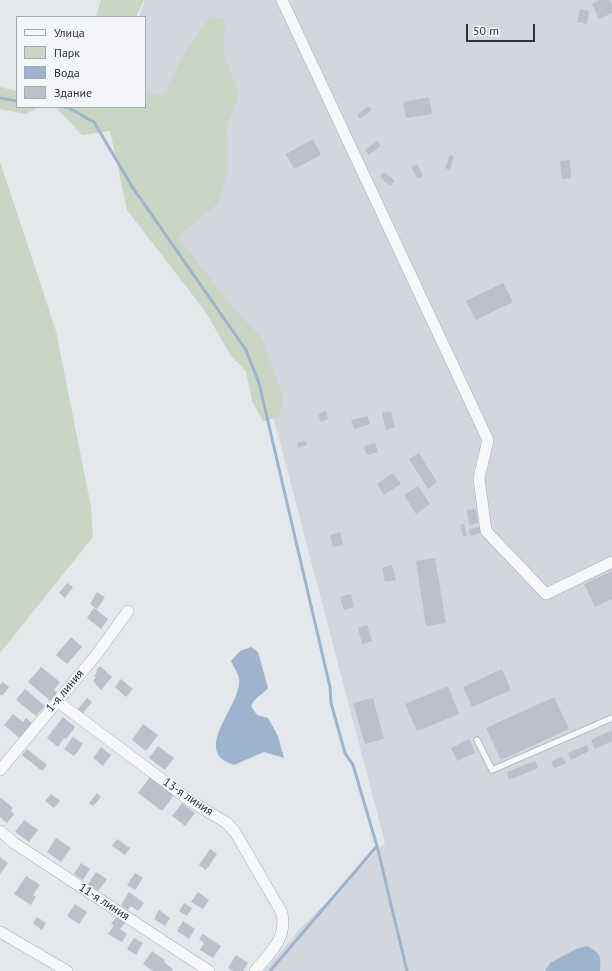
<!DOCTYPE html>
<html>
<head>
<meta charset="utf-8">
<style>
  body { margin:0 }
  #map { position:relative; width:612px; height:971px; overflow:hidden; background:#e4e7ec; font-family:"PT Sans",sans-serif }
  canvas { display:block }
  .legend { position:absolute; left:16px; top:16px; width:130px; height:92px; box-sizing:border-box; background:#f4f6f9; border:1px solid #a4a8b1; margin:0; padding:5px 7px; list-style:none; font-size:12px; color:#2b3445 }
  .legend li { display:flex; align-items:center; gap:8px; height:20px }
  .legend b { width:20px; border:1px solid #a4a8b1 }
  .scale { position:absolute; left:466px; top:24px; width:69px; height:18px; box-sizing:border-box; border:2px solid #2b3445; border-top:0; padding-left:5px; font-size:12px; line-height:14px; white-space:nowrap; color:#2b3445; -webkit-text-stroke:3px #f4f6f9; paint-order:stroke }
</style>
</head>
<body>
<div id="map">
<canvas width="612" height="971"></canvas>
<ul class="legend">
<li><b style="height:5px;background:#f7f8fa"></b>Улица</li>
<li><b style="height:11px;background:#c9d6c5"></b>Парк</li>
<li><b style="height:11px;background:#9fb4cc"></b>Вода</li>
<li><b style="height:11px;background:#bbc0ca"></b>Здание</li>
</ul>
<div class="scale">50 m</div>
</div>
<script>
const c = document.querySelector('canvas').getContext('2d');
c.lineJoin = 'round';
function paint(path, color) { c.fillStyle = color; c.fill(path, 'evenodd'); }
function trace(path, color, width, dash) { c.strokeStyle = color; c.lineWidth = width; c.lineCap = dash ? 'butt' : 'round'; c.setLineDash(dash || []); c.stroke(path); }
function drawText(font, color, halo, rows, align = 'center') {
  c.font = font + ' "PT Sans",sans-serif'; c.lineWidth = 3; c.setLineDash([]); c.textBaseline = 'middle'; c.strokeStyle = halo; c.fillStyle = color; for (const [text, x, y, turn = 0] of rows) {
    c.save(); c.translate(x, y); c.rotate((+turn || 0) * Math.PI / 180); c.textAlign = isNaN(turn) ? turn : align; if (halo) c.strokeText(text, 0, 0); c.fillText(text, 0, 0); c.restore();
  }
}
const built = new Path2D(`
  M145 0H612V971H264L301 928 385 843 276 427 249 341 142 198 145 107V17H139Z`);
const green = new Path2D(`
  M101 0H144L136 17H96Z
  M211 16 225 20 224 54 239 94 227 126 228 171 218 203 178 237 235 310 262 338 284 399 279 417 263 421 252 401 246 371 231 356 205 311 127 210 110 131 82 135 57 109 58 107H145V93L163 95 186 50Z
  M0 87 17 91V107H36V109L25 114 0 109Z
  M0 162 56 331 91 507 93 537 0 653Z`);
const water = new Path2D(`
  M251 647 258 652 268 688C262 695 254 698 251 706L257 715 268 718 278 736 284 758 264 752 234 765C230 763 223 761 220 757 204 737 242 702 239 678 238 673 233 666 231 661L240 651Z
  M587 946C601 953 601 956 600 971H545L550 963 576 949Z`);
const stream = new Path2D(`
  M0 98 17 101
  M64 107 69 108 94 122 133 188 246 350 259 383 330 687 331 703 345 753 353 765 377 846 407 971
  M270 971 377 846`);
const building = new Path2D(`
  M600 0H610L612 5V13L599 19 592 4Z
  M580 9 589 11 587 24 577 22Z
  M429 97 432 114 406 118 403 102Z
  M368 106 372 110 360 119 357 115Z
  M313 139 321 155 294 169 286 154Z
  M377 141 381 146 368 155 365 150Z
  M450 155 454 156 450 170 445 168Z
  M570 160 571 178 562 179 560 161Z
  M417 164 423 176 418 179 411 167Z
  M384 172 395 181 390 186 380 177Z
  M503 283 513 302 476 320 466 301Z
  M326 411 328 419 321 422 318 414Z
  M391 411 395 427 386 430 382 413Z
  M367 416 370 424 354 429 351 420Z
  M306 441 307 445 298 447 297 443Z
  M375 443 378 452 367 455 364 446Z
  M419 453 437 482 428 489 409 459Z
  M393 473 401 484 384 495 377 484Z
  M418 486 430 504 416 514 404 495Z
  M476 509 478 523 469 525 467 510Z
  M464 524 467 536 463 537 460 525Z
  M479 527 481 533 470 536 469 529Z
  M340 532 343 545 333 547 330 535Z
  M435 558 446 623 426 626 416 561Z
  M392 565 396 580 385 582 382 568Z
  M612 571V599L595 607 584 584Z
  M67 583 73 587 65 598 59 593Z
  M97 592 105 597 97 609 90 604Z
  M351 594 354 607 344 610 340 597Z
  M94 608 108 619 101 629 87 618Z
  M367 625 372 641 362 644 358 628Z
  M71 637 82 647 67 664 56 655Z
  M100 666 112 677 101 690 93 681 96 677 94 676 97 672 96 670Z
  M41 667 60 682 54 690 58 694 52 702 28 682Z
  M502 669 511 690 472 707 463 687Z
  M121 679 133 689 126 697 115 687Z
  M3 682 9 687 2 696 0 694V685Z
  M448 686 459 714 417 731 405 704Z
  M25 689 45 706 36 716 16 700Z
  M554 697 569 729 501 760 486 728Z
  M87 698 92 702 82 714 77 710Z
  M373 698 384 739 365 744 353 703Z
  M13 714 23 722 26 718 34 725 22 740 4 725Z
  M63 717 75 727 66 739 64 738 58 747 47 738Z
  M143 724 158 735 146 751 132 740Z
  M612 730V741L595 749 591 740Z
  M73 737 83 744 74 756 64 749Z
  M469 739 475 753 457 761 451 748Z
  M587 745 589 751 571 760 568 753Z
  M158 746 174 758 165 770 149 758Z
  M101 747 111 755 103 766 93 758Z
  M27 749 47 765 42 771 22 755Z
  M562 756 566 763 554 768 551 762Z
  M535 761 538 768 509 780 507 772Z
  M150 777 174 795 162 811 138 793Z
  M97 793 101 797 93 806 89 803Z
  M51 794 60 801 54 808 45 801Z
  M1 798 13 808 11 811 14 814 7 823 0 817V799Z
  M182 803 195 813 185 826 172 816Z
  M24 820 38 830 29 842 15 832Z
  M56 838 71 848 61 862 47 852Z
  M117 839 130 848 125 855 112 846Z
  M210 849 217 854 206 870 199 865Z
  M0 857 8 863 0 874Z
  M81 863 90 869 83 880 74 874Z
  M96 872 107 879 98 891 88 884Z
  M135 873 143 878 135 890 127 885Z
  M26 876 40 885 33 895 36 897 31 905 14 894Z
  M129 892 144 903 138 911 131 906 128 910 121 905Z
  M198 892 209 900 203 909 191 902Z
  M184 903 192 908 187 916 179 911Z
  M75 904 87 912 79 924 67 916Z
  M159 910 170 918 165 926 154 919Z
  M37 917 46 923 42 930 33 923Z
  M116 917 125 923 120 929 127 934 122 942 108 934 114 925 111 924Z
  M183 921 195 929 189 939 177 931Z
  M203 934 221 946 213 958 200 950 204 943 199 939Z
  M134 938 143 943 136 955 127 949Z
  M152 951 165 960 164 962 173 969 172 971H153L143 964Z
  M236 955 248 963 243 971H233L228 968Z`);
const lane = new Path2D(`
  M477 740 492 770 612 718`);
const street = new Path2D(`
  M282 0 488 440 479 478 486 531 546 594 612 562
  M57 701 192 802 227 823 235 832 282 913C287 940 270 952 255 971
  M0 770 97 654 128 611
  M0 831 14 843 209 971
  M0 932 67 971`);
const streetNames = [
  ["1-я линия",65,691,-50],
  ["13-я линия",188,797,34],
  ["11-я линия",104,902,33]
];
paint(built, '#d2d6de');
paint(green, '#c9d6c5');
paint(water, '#9fb4cc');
trace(stream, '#9fb4cc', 3);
paint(building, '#bbc0ca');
trace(lane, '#a9aeb7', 7);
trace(street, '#a9aeb7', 12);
trace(lane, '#f7f8fa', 5.5);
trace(street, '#f7f8fa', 11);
drawText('12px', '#2b3445', '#f4f6f9', streetNames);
</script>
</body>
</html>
